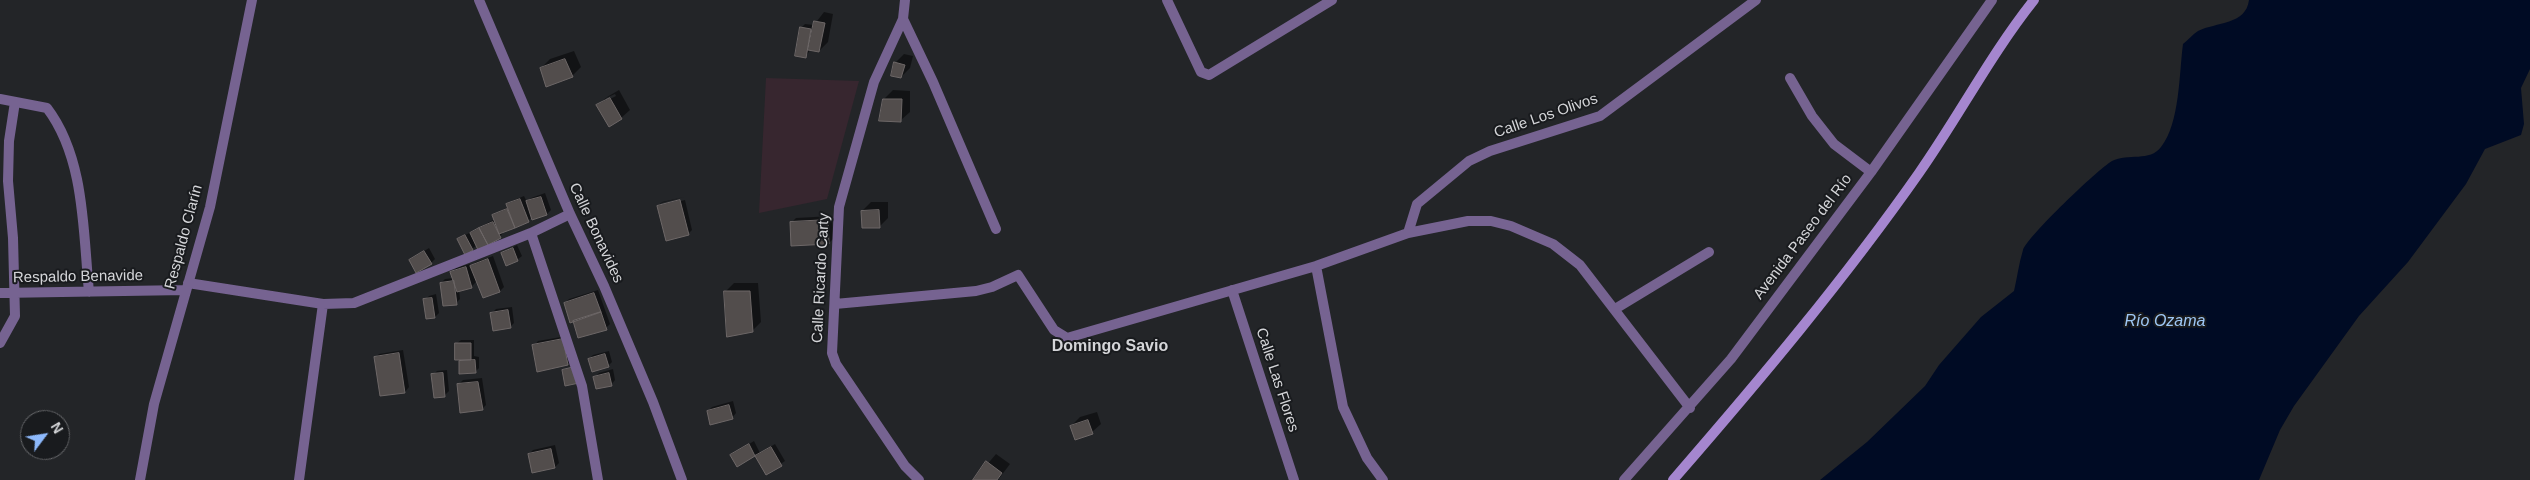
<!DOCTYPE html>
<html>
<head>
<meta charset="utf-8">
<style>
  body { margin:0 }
  #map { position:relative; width:2530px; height:480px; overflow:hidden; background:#232528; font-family:Helvetica,sans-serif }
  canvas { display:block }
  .north { position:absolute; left:20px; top:410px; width:50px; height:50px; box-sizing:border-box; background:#191b1e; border:1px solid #646568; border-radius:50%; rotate:59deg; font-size:14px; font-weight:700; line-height:20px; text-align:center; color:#d4d5d8 }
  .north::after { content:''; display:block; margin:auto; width:18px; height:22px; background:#8db9fc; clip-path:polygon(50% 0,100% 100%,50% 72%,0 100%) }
</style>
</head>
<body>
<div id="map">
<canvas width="2530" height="480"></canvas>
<div class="north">N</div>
</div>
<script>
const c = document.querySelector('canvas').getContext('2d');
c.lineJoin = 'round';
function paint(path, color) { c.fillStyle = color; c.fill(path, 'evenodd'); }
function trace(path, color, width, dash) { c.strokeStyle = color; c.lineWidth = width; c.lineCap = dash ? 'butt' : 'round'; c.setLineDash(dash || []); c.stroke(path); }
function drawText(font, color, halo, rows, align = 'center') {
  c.font = font + ' Helvetica,sans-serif'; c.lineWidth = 4; c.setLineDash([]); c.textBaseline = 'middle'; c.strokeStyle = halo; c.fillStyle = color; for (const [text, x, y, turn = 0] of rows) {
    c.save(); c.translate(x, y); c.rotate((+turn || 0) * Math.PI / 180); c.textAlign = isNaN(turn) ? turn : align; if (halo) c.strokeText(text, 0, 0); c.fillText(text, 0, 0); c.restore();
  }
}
const education = new Path2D(`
  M766 78 859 81 827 199 759 213Z`);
const water = new Path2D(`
  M2249 0H2530V69L2521 88 2524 124 2521 135 2485 149 2466 184 2408 262 2359 316 2294 406 2280 430 2259 480H1820L1867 442 1925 386 1939 365 1981 317 2014 291C2017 278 2019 263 2023 250 2028 236 2097 170 2112 161 2128 153 2150 162 2161 147 2180 123 2179 74 2183 44 2188 40 2193 34 2198 31 2216 22 2246 25 2249 0Z`);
const shadow = new Path2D(`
  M824 12 833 14 828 42 819 51 811 49 806 56 801 28 805 24 814 25Z
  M574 51 581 67 572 76 541 68 550 59Z
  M904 54 913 56 910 68 901 77 895 63Z
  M619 90 630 110 621 118 598 105 607 97ZM615 94 616 96 606 101V98Z
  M893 90 910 91V112L901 120 884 99Z
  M545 193 551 210 547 214 532 217 528 221 504 231 500 237 477 245 472 249 458 239 495 219 494 215 508 207 507 205 512 201 524 196 527 202 531 198Z
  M684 197 661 203V206L685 200 692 230 688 234 658 206 662 202Z
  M871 202H888V218L879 227 862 211Z
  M832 216 833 239 829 243 792 222 796 218Z
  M517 245 522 256 517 260 502 253Z
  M429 248 435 259 431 263 410 260Z
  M493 256 504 287 500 291 483 297 477 281 472 286 459 290 460 299 456 303 441 283 445 279 454 278 452 272 456 268 470 264 471 267 476 262Z
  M734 283H758L761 322 752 331 725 292Z
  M598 290 610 324 606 328 574 319 565 303 569 299Z
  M436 294 439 313 435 317 425 300 429 296Z
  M512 307 514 323 510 327 492 313 496 309Z
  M567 336 572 360 567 364 534 346 538 341Z
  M461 340H474V356L479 357V368L475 372 460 361 463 359 456 344Z
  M403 350 409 387 405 392 375 358 379 354Z
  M609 351 612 362 608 366 589 359 593 355Z
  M613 369 615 380 611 385 595 377 599 373Z
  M447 370 449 391 445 395 433 375 437 371Z
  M482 378 486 405 482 409 459 384 463 380Z
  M733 401 736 413 732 418 708 411 712 407Z
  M1097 412 1101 424 1092 432 1071 426 1080 417Z
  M754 441 760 453 775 444 785 461 767 473 756 454 737 465 731 455Z
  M555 445 559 463 555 467 529 454 533 450Z
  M996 454 1010 464 998 480H974Z`);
const building = new Path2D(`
  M814 21 825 23 819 52 808 50Z
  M800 27 811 29 806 58 795 56Z
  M565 59 573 77 546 87 540 68Z
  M894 62 905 65 901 78 891 76Z
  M610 98 622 119 609 127 596 105Z
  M883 99H902L901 122 879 121Z
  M541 197 547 215 532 220 526 201Z
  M520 199 529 222 515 228 506 204Z
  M680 200 689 235 666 241 657 206Z
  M507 209 515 228 499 234 492 215Z
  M879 210 880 228H862L861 211Z
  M828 220 829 244 791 246 790 222Z
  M493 222 501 238 488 245 479 228Z
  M479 228 488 245 478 250 470 233Z
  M465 235 473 250 465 255 457 239Z
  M513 248 518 261 506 266 501 253Z
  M424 251 432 264 416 273 409 260Z
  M488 259 500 292 483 298 470 266Z
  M466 267 472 288 457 292 450 272Z
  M454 281 457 305 443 306 440 283Z
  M724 291H750L753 332 727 337Z
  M594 293 601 312 570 323 564 303Z
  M432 298 435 318 426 319 423 299Z
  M508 310 511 328 493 331 490 313Z
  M601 312 607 330 578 338 573 321Z
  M563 339 568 365 537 372 532 345Z
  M455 343H471V360H455Z
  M399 353 405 393 380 396 374 357Z
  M605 354 609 367 592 372 588 359Z
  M475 360 476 373 459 374V361Z
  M575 367 579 383 565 386 562 370Z
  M443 373 445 397 434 398 431 374Z
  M609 373 612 386 596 389 593 377Z
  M478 382 483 410 460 413 457 384Z
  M729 405 733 419 710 425 707 411Z
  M1088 420 1093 434 1075 440 1070 426Z
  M749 444 755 456 737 467 730 455Z
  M771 447 782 466 766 475 755 456Z
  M551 449 555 468 532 473 528 454Z
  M986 461 1002 473 997 480H973Z`);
const street = new Path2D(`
  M479 0 570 214 604 286 653 402 682 480
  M905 0 903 19 874 82 839 207 832 353 836 364 905 466 919 480
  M1167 0 1201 72 1209 75 1332 0
  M903 19 933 82 996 229
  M1790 78 1812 116 1834 144 1871 172
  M0 99 47 108C85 158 83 231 89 292
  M570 214 531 233 582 386 598 480
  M1408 233 1417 204 1469 161 1490 151 1600 116 1756 0
  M1316 266 1343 407 1367 458 1383 480
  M188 283 323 304 354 303 531 233
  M1232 290 1294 480
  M0 293 186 290
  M835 304 976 291 992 287 1018 275 1054 330 1067 338 1316 266 1408 233 1468 221H1491L1511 226 1553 244 1580 265 1690 408
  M1615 309 1709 252
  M0 343 15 316 13 238 8 181 9 141 15 102
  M140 480 154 404 210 207 252 0
  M299 480 323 304
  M1624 480 1731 359 1871 172 1992 0`);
const secondary = new Path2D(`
  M1673 480C1759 381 1844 280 1919 173 1959 116 1991 54 2034 0`);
const streetNames = [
  ["Calle Los Olivos",1546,116,-19],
  ["Calle Bonavides",596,233,65],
  ["Respaldo Clarín",184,237,-75],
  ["Avenida Paseo del Río",1803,237,-53],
  ["Respaldo Benavide",78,277,-1],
  ["Calle Ricardo Carty",821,278,-87],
  ["Calle Las Flores",1277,380,72]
];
const waterNames = [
  ["Río Ozama",2165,322]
];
const neighbourhoodNames = [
  ["Domingo Savio",1110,347]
];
paint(education, '#37262f');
paint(water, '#000b24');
paint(shadow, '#0007');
paint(building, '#524d4c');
trace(building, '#6d6767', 1);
trace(street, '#766391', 10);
trace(secondary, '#a586cf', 10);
drawText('15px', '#d4d5d8', '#191b1e', streetNames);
drawText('italic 16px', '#9ec7f5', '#191b1e', waterNames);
drawText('bold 16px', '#d4d5d8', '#191b1e', neighbourhoodNames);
</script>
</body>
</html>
